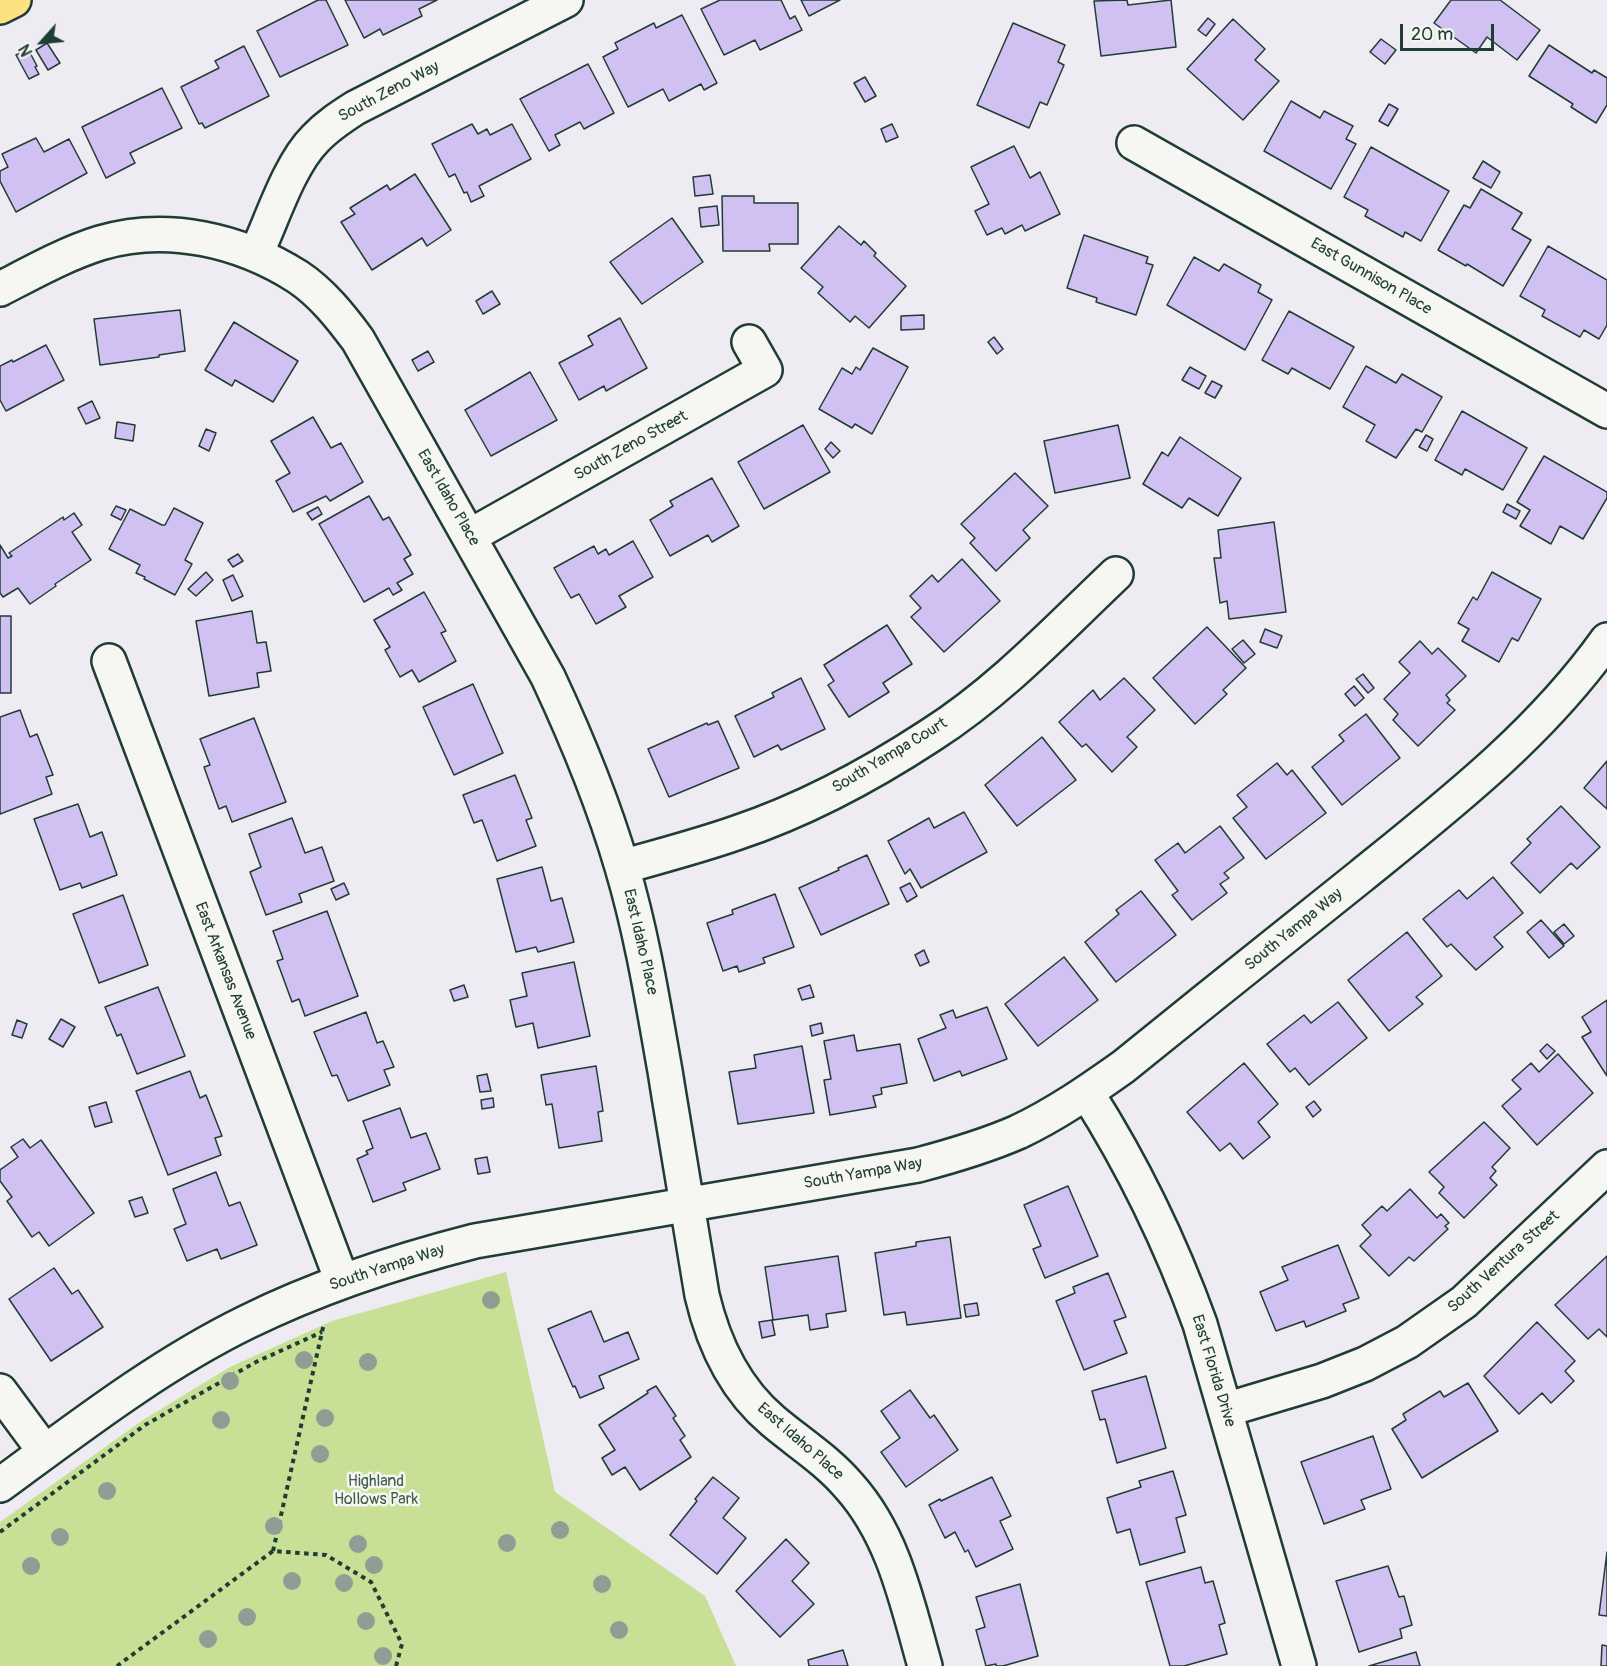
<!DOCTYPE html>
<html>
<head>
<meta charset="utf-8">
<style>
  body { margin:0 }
  #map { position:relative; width:1607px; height:1666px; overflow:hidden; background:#efebf2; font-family:Pangolin,sans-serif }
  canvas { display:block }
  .north { position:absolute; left:12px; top:12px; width:60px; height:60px; -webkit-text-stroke:4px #f6f6f2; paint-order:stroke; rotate:243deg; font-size:16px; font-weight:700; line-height:24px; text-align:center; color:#1f3d34 }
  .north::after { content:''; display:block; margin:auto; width:21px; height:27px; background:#1f3d34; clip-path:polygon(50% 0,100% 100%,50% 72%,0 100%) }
  .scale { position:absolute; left:1400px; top:24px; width:94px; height:27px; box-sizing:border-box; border:3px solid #1f3d34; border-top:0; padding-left:8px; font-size:18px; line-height:21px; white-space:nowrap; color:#1f3d34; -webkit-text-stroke:4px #f6f6f2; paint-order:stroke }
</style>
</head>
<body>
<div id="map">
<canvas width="1607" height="1666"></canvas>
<div class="north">N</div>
<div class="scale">20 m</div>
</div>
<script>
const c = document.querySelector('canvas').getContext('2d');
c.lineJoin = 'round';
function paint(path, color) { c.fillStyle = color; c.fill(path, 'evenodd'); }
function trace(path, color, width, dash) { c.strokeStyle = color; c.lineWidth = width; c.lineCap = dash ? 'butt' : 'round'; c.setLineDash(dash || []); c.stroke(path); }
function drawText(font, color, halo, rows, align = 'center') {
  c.font = font + ' Pangolin,sans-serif'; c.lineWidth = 5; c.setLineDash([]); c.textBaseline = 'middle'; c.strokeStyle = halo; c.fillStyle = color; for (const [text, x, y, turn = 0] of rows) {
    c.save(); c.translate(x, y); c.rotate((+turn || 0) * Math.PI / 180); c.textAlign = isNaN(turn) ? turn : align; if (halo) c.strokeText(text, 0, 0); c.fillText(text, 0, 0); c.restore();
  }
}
const green = new Path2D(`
  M506 1272 555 1492 705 1596 736 1666H0V1522L143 1420 230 1367 332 1321Z`);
const building = new Path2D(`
  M318 0H326L348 45 280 77 257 31Z
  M345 0H437L419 9 422 16 383 35 380 29 364 38Z
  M720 0H781L790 19 795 16 802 30 760 50 755 40 724 55 701 9Z
  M801 0H840L809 16Z
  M1127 0 1128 5 1171 0 1176 47 1101 56 1094 1Z
  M1451 0H1500L1540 30 1517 60 1487 37 1476 53 1434 23Z
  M682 15 717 83 704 90 701 84 669 101 663 89 628 107 603 57 618 49 615 43 654 23 656 28Z
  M1208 18 1215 24 1206 36 1198 30Z
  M1233 19 1265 49 1255 60 1279 81 1243 120 1187 69Z
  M1013 23 1065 45 1058 62 1064 65 1047 105 1040 102 1029 128 977 105Z
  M1381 39 1396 50 1385 64 1370 52Z
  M47 43 60 63 48 70 36 50Z
  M1549 45 1592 73 1594 70 1607 78V105L1596 123 1571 107 1573 104 1529 76Z
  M244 46 269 96 205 128 202 123 199 124 181 87 219 68 215 61Z
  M28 49 37 66 35 67 39 74 29 79 16 55Z
  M588 64 614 113 584 129 580 122 555 135 560 145 549 151 520 99Z
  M865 77 876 96 865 102 854 83Z
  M162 88 182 128 130 153 135 163 106 178 82 127Z
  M1291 101 1320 118 1324 111 1353 126 1346 139 1356 144 1331 189 1264 151Z
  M1389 104 1398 109 1388 126 1379 121Z
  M472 124 478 134 487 129 490 135 512 124 531 159 479 186 484 196 471 202 467 192 464 193 455 174 449 177 432 144Z
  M892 124 898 137 886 142 881 129Z
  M36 138 44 152 69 139 87 173 16 212 0 181V171L8 167 2 154Z
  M1014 146 1030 178 1040 172 1060 214 1025 231 1022 225 1005 234 1002 228 987 235 975 211 989 204 971 167Z
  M1371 147 1449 191 1421 241 1405 232 1403 237 1365 216 1368 210 1344 197Z
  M1483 161 1500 172 1491 188 1473 178Z
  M415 174 451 230 427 246 422 238 372 270 341 222 355 214 350 208 387 185 390 190Z
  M710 175 713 194 695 196 693 177Z
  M1481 189 1522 213 1512 229 1531 240 1503 286 1467 264 1466 266 1438 250 1464 205 1470 208Z
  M722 196H754V203H798V244H769L770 251H723Z
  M717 206 719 225 701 227 699 208Z
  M672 218 703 262 642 304 610 262Z
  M839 226 861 245 864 241 876 253 874 256 906 286 869 328 855 316 850 322 818 293 823 287 801 268Z
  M1084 235 1148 257 1146 263 1153 265 1136 315 1096 302 1097 298 1067 288Z
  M1548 246 1607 280V325L1599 339 1584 330 1580 337 1542 316 1545 310 1520 296Z
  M1194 257 1219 271 1224 264 1261 285 1258 292 1272 300 1245 350 1167 305Z
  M492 291 500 304 483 314 476 301Z
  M180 310 185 351 159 355V357L100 365 94 319Z
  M1289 311 1354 347 1330 389 1292 368 1288 374 1262 360Z
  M924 315V329L901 330V316Z
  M620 318 647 368 606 391 604 386 579 400 559 363 593 345 588 336Z
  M234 322 298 361 273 402 235 380 232 386 205 370Z
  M994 337 1003 349 997 354 988 342Z
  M46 345 64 380 6 411 0 400V366L12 360 13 362Z
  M873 348 908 367 872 434 855 424 852 428 819 409 842 368 852 374 856 367 860 370Z
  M428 351 434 362 418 371 412 360Z
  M1366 366 1396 383 1402 374 1442 397 1422 432 1416 429 1396 458 1366 441 1375 425 1343 407Z
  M1190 367 1206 376 1199 389 1182 380Z
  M530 372 557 420 491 456 465 410Z
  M1212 381 1222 386 1215 398 1205 393Z
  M92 401 100 418 86 424 78 408Z
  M1462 411 1527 448 1503 490 1465 469 1462 475 1435 460Z
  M313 417 331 448 341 443 363 482 330 501 326 496 293 512 276 481 290 473 271 441Z
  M117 422 135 425 133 441 115 438Z
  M803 425 830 472 764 509 738 462Z
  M1118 425 1130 478 1055 493 1044 441Z
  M206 429 216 433 209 451 199 446Z
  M1426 435 1433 439 1427 451 1419 447Z
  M1180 437 1241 478 1218 516 1189 498 1182 508 1143 484 1162 452 1168 456Z
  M831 442 840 451 833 458 825 449Z
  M1544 456 1607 492V498L1583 539 1560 526 1551 544 1520 526 1530 510 1517 502Z
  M1015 473 1048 506 1023 530 1030 538 996 571 970 543 975 538 961 524Z
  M712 478 739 526 712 542 708 535 670 556 650 520 673 506 670 501Z
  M369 496 383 520 389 517 411 555 404 559 413 574 397 583 402 590 393 595 389 588 364 602 319 524Z
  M1507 504 1520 511 1516 519 1503 512Z
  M116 506 126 510 121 520 111 515Z
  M318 507 322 514 312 520 307 513Z
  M174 508 203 523 185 560 192 564 175 595 144 579 145 577 136 573 140 565 109 549 130 509 162 525H165Z
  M74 513 82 525 72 532 91 560 55 584 56 586 30 604 18 588 3 597 0 593V545L8 558 12 556 9 553 63 517 64 520Z
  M1274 522 1286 612 1229 619 1227 601 1220 603 1214 558H1221L1218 530Z
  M633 541 653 577 619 596 626 607 596 624 579 594 571 598 554 568 594 546 598 554 606 549 609 555Z
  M238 554 243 561 233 567 228 560Z
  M962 559 1000 601 944 652 911 617 921 608 910 596 932 575 938 582Z
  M206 572 213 580 196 596 188 589Z
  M1492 572 1541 599 1518 641 1512 638 1499 662 1462 641 1469 629 1458 623 1473 597 1477 600Z
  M233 575 243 596 232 601 223 580Z
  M424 592 446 631 441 633 456 661 419 682 412 670 400 677 385 650 390 647 374 620Z
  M252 611 257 643 266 642 271 671 257 673 259 687 209 696 196 621Z
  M0 616H11V693H0Z
  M887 625 912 664 883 683 889 692 849 717 828 685 834 681 824 665Z
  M1207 627 1246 668 1223 690 1227 694 1195 724 1153 678Z
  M1265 629 1282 636 1277 648 1260 642Z
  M1243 640 1255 654 1244 663 1232 649Z
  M1420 641 1432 654 1438 648 1466 676 1446 695 1450 700 1447 703 1455 710 1418 746 1393 720 1398 714 1384 699 1410 673 1399 662Z
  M1363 674 1374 688 1368 693 1356 679Z
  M801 678 825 729 781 750 778 745 754 757 735 716 774 697 772 693Z
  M1124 678 1155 710 1127 737 1137 747 1112 772 1086 744 1082 747 1059 722 1093 690 1100 700Z
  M473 684 503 753 454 775 423 707Z
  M1354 686 1364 698 1355 706 1345 694Z
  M20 710 30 737 37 734 53 775 46 777 52 794 0 814V717Z
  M1366 714 1400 758 1342 805 1312 767 1344 741 1339 735Z
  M254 718 286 802 232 822 226 806 219 809 204 767 210 765 200 739Z
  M718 721 739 768 669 797 648 749 707 723 708 725Z
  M1042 737 1076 780 1017 826 985 785Z
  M1607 761V809L1584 788Z
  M1277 763 1287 775 1292 770 1326 813 1266 859 1233 818 1247 807 1237 795Z
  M515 775 532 818 526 820 536 846 497 861 482 820 474 823 463 795Z
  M78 804 90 837 102 832 117 875 82 888 80 883 60 890 34 819Z
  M1561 806 1600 847 1577 869 1571 863 1540 893 1511 863 1531 843 1527 839Z
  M964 812 987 852 921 888 910 869 905 874 888 841 929 818 934 828Z
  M292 818 305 853 322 847 334 881 299 894 302 902 266 915 250 872 261 867 249 834Z
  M1220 826 1244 858 1224 873 1229 878 1220 884 1227 893 1192 920 1172 895 1178 891 1155 860 1178 843 1185 853Z
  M867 855 889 904 821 935 799 888 839 870 838 868Z
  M542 867 551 901 562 898 574 942 538 952 536 947 516 952 497 879Z
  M1493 877 1523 913 1494 937 1503 947 1476 970 1451 944 1447 947 1423 919 1459 890 1467 899Z
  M344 883 349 894 336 900 331 889Z
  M910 883 917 896 907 902 900 888Z
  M1141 891 1176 935 1116 982 1085 942 1119 914 1116 910Z
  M775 894 794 947 763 958 765 963 739 972 737 966 723 971 707 923 733 914 732 910Z
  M123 895 148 965 99 983 73 914Z
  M327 911 358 996 305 1016 299 999 292 1002 277 961 283 959 273 931Z
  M1541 920 1564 946 1549 958 1527 932Z
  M1564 924 1574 936 1564 944 1554 932Z
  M1407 932 1442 976 1416 997 1423 1004 1389 1031 1348 980Z
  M924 950 929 962 920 966 915 955Z
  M1064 957 1098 1000 1038 1046 1005 1004Z
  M574 962 590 1036 538 1048 533 1023 516 1027 510 1000 527 996 522 973Z
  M464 985 468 997 454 1001 450 990Z
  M810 985 814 997 802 1000 798 989Z
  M158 987 185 1056 137 1074 121 1034 117 1036 105 1007Z
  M1607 1000V1076L1582 1037 1591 1032 1582 1017Z
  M1338 1002 1367 1038 1309 1085 1295 1068 1290 1072 1267 1044 1304 1015 1311 1023Z
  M987 1007 1007 1059 962 1076 960 1071 934 1081 918 1039 946 1028 940 1015 953 1010 956 1018Z
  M366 1012 377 1043 383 1041 394 1067 384 1070 390 1085 348 1101 337 1075 332 1076 314 1032Z
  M61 1019 75 1027 63 1047 49 1039Z
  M17 1020 27 1024 22 1038 12 1035Z
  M821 1023 823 1033 812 1036 810 1026Z
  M854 1035 857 1051 900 1044 907 1083 881 1088 882 1094 873 1096 876 1107 830 1115 824 1080 831 1079 824 1041Z
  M1547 1044 1555 1051 1547 1059 1540 1051Z
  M802 1046 814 1113 738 1124 729 1072 756 1068 754 1055Z
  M1558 1054 1593 1093 1537 1145 1502 1106 1521 1089 1512 1080 1531 1063 1539 1072Z
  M1244 1063 1278 1104 1258 1122 1270 1137 1243 1159 1230 1143 1220 1151 1187 1112Z
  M596 1066 603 1111 598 1112 602 1141 559 1148 552 1104 546 1105 541 1075Z
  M190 1071 200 1098 206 1095 222 1136 215 1138 221 1155 168 1175 136 1091Z
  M487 1074 491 1091 480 1092 477 1076Z
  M493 1098 494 1107 482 1109 481 1100Z
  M1314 1101 1321 1110 1313 1117 1306 1107Z
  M106 1102 112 1122 95 1127 89 1107Z
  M400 1108 411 1138 426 1133 440 1169 403 1183 406 1190 373 1202 357 1159 368 1154 366 1151 373 1148 363 1121Z
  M1484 1122 1510 1148 1492 1167 1496 1171 1490 1178 1497 1185 1464 1218 1439 1193 1444 1187 1429 1172Z
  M23 1139 30 1148 41 1140 94 1213 49 1246 39 1232 32 1237 7 1201 12 1197 0 1181V1170L18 1157 11 1147Z
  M487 1157 490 1172 478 1174 475 1159Z
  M216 1172 229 1206 240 1202 257 1245 221 1259 217 1249 187 1261 174 1229 186 1224 173 1189Z
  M1068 1186 1098 1256 1045 1278 1033 1249 1041 1246 1024 1205Z
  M1410 1189 1437 1218 1441 1214 1449 1223 1445 1226 1448 1229 1414 1261 1409 1257 1389 1276 1360 1246 1371 1235 1362 1225 1382 1206 1387 1211Z
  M142 1197 148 1213 135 1217 129 1201Z
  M950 1237 961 1318 907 1325 905 1312 884 1315 875 1253 916 1246V1242Z
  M1338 1245 1359 1298 1343 1304 1346 1311 1306 1327 1304 1321 1276 1331 1260 1292 1288 1280 1282 1267Z
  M838 1256 846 1311 826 1314 828 1327 810 1330 808 1315 773 1320 765 1267Z
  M1607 1256V1337L1599 1329 1588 1339 1555 1305Z
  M54 1268 72 1294 78 1290 103 1327 51 1361 9 1299Z
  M1108 1273 1126 1317 1114 1321 1127 1353 1084 1370 1056 1301 1075 1293 1073 1287Z
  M977 1303 979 1315 966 1317 964 1305Z
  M591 1311 604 1342 628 1332 639 1359 599 1376 604 1388 580 1398 575 1386 573 1387 548 1329Z
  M772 1320 775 1335 762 1338 759 1322Z
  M1537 1322 1575 1361 1565 1371 1574 1381 1551 1403 1542 1393 1519 1414 1484 1376Z
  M1146 1376 1166 1448 1117 1463 1105 1419 1100 1420 1092 1391Z
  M1468 1383 1498 1431 1422 1478 1392 1429 1406 1420 1403 1414 1440 1391 1444 1397Z
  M656 1386 676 1416 673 1418 685 1436 680 1440 691 1457 640 1490 625 1467 612 1475 602 1458 615 1450 599 1425 648 1393 647 1391Z
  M910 1390 930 1418 934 1415 958 1450 906 1487 881 1452 900 1438 881 1411Z
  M1373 1436 1391 1489 1361 1500 1365 1509 1324 1524 1301 1462Z
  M1173 1471 1186 1515 1176 1518 1185 1552 1140 1565 1130 1529 1117 1533 1107 1498 1141 1487 1139 1481Z
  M713 1477 739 1498 723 1518 746 1538 717 1574 670 1535 697 1501 695 1499Z
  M992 1477 1011 1516 1000 1521 1013 1549 976 1567 968 1550 965 1552 955 1532 945 1538 929 1505 940 1499 941 1501Z
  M786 1539 809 1563 792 1581 814 1604 780 1637 736 1591Z
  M1607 1552V1616L1599 1615Z
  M1388 1566 1399 1597 1404 1596 1412 1625 1400 1629 1402 1638 1359 1652 1336 1581Z
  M1201 1567 1205 1583 1213 1581 1225 1623 1219 1625 1227 1654 1184 1666H1170L1146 1582Z
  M1020 1584 1038 1656 1003 1666H996V1664L986 1666 976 1630 985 1627 976 1597Z
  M1602 1645 1607 1646V1666H1601Z
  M843 1650 848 1666H809L808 1660Z
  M1416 1652 1420 1666H1369Z`);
const path = new Path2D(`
  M0 1532 145 1425 256 1362 322 1332
  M273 1551 324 1323
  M117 1666 273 1551 326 1555 371 1582 402 1644 396 1666`);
const minor = new Path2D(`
  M1134 143 1607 411
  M256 254C272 220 289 165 315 139 327 126 341 117 355 108L566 0
  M0 289C33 272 65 254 100 243 167 223 240 240 298 277 322 293 341 317 358 340L548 677C577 739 603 802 622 867 642 934 653 1003 665 1071 677 1146 690 1221 702 1295 713 1342 735 1389 773 1421 799 1443 827 1460 849 1486 894 1536 907 1603 925 1666
  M470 536 765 370 749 342
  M109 661 342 1281
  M622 867C660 856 699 846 736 833 805 810 870 775 931 735 1000 691 1057 630 1116 574
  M1087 1093C1134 1167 1170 1241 1200 1324L1299 1666
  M0 1391 45 1452
  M1225 1410 1322 1381 1365 1364 1407 1342 1464 1302 1607 1167
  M0 1485C79 1427 159 1365 247 1322 320 1286 397 1261 475 1241L918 1165C952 1156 986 1146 1018 1132 1056 1114 1089 1091 1123 1067 1202 1003 1282 939 1361 876 1450 804 1540 734 1607 640`);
const major = new Path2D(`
  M0 7 14 0`);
const trees = [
  [491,1300],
  [304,1360],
  [368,1362],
  [230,1381],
  [325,1418],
  [221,1420],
  [320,1454],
  [107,1491],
  [274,1526],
  [560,1530],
  [60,1537],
  [507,1543],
  [358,1544],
  [374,1565],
  [31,1566],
  [292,1581],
  [344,1583],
  [602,1584],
  [247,1617],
  [366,1621],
  [619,1630],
  [208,1639],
  [383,1656]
];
const streetNames = [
  ["South Zeno Way",389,92,-28],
  ["East Gunnison Place",1371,277,30],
  ["South Zeno Street",631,446,-29],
  ["East Idaho Place",448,498,60],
  ["South Yampa Court",890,756,-31],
  ["South Yampa Way",1294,930,-39],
  ["East Idaho Place",640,942,77],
  ["East Arkansas Avenue",225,971,69],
  ["South Yampa Way",863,1174,-10],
  ["South Ventura Street",1504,1262,-42],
  ["South Yampa Way",387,1268,-18],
  ["East Florida Drive",1213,1371,73],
  ["East Idaho Place",800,1442,41]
];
const parkNames = [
  ["Highland",376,1482],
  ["Hollows Park",376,1500]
];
paint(green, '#c7e096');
paint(building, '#d1c1f3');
trace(building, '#1f3d34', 1.5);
trace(minor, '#1f3d34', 38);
trace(major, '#1f3d34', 38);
trace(path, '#1f3d34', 4, [4.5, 4.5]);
trace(minor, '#f6f6f2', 33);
trace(major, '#fbe180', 33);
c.fillStyle = '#8f9d94';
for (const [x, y] of trees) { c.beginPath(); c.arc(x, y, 9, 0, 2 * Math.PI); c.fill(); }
drawText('16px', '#1f3d34', '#f6f6f2', streetNames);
drawText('16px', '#415e48', '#f6f6f2', parkNames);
</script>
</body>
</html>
